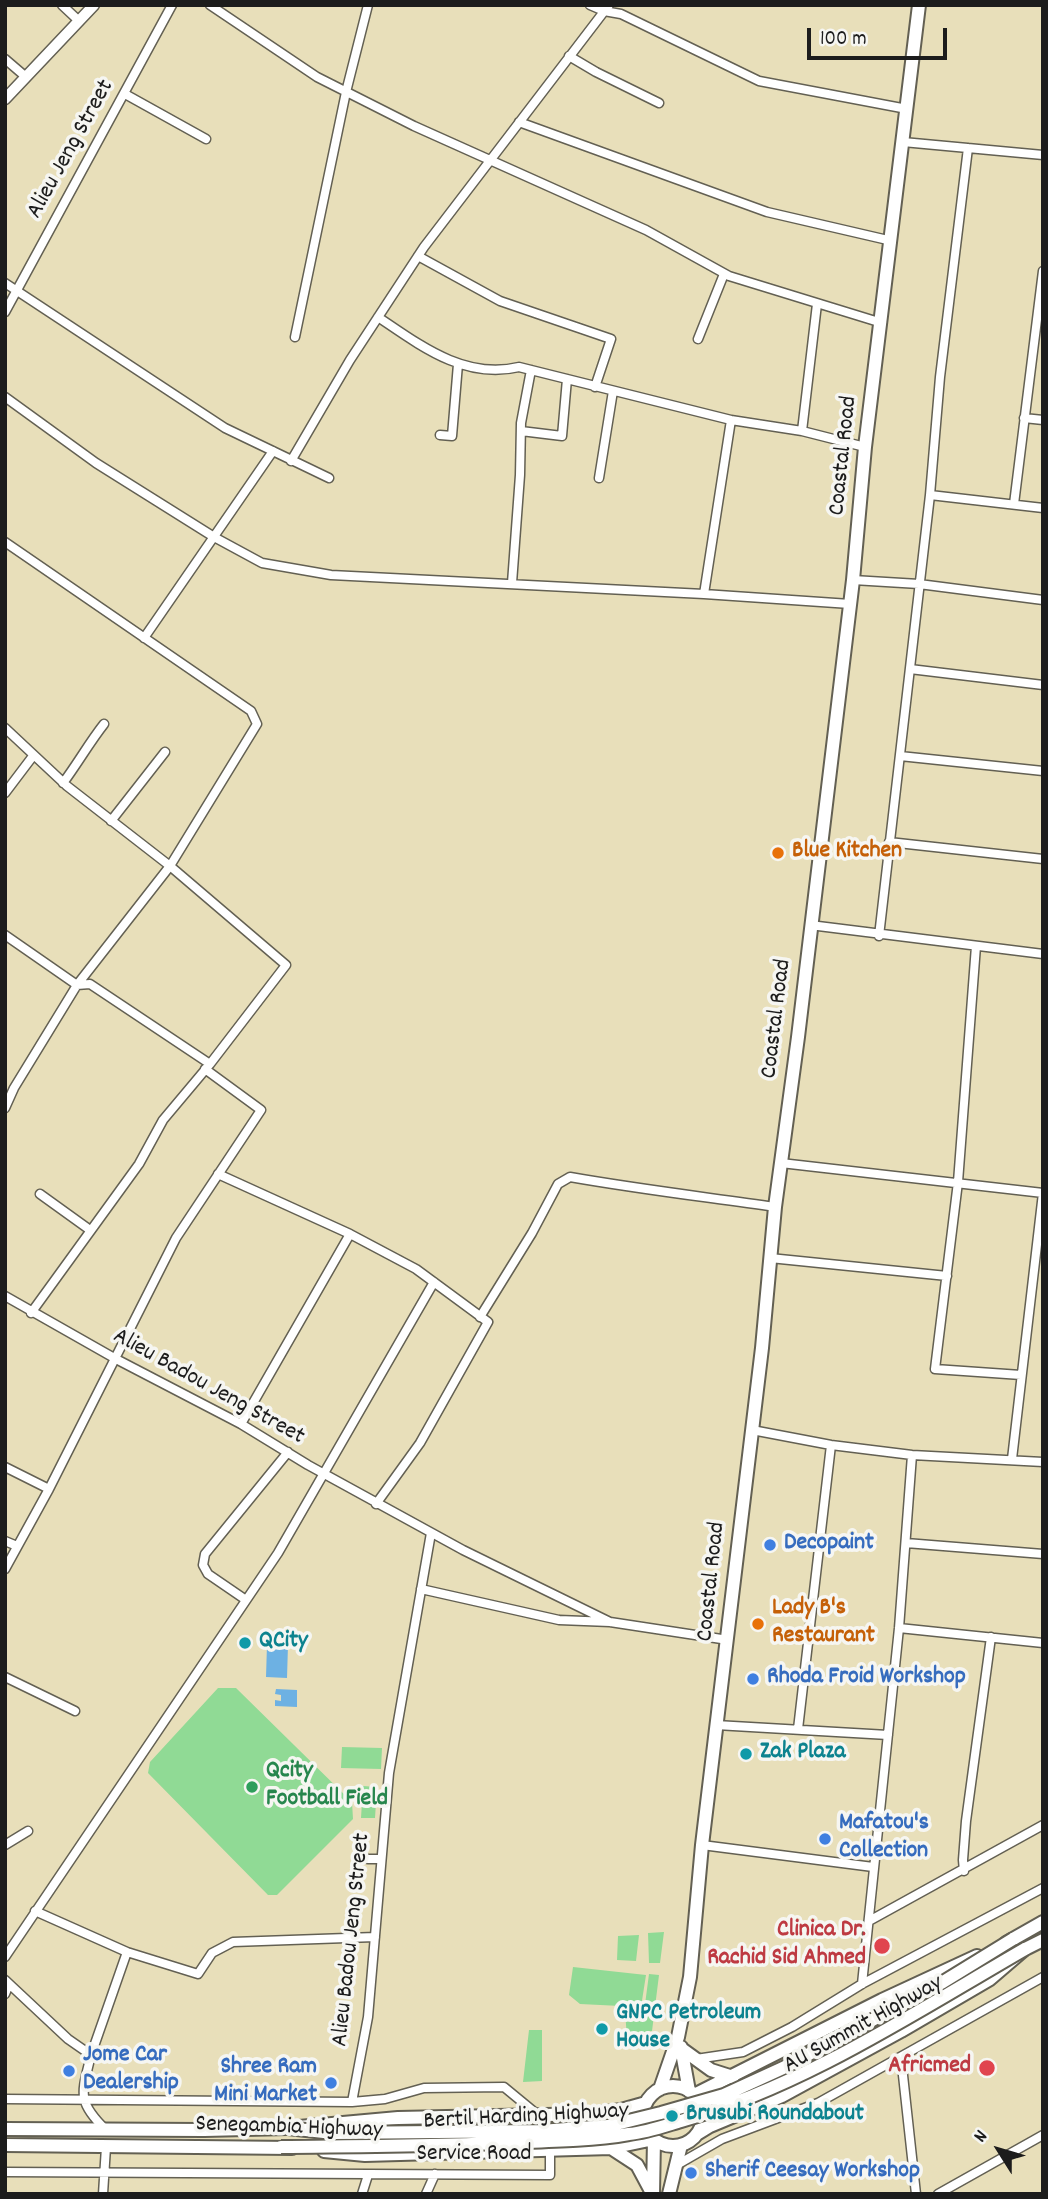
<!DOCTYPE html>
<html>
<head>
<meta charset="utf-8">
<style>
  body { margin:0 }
  #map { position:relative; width:1048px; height:2199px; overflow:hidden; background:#e8dfba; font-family:Dekko,sans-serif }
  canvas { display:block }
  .frame { position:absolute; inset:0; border:7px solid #1c1c1c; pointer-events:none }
  .north { position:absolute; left:964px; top:2115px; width:70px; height:70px; -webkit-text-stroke:5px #f6f6f2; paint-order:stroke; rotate:307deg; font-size:19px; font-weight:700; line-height:28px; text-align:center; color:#1c1c1c }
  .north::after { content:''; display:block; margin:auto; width:24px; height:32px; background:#1c1c1c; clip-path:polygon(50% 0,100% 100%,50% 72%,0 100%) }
  .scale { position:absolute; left:807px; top:28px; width:140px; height:32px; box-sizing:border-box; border:4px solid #1c1c1c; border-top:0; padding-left:9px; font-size:21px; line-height:24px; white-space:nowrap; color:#1c1c1c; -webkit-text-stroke:5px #f6f6f2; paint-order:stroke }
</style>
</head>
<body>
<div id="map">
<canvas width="1048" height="2199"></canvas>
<div class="frame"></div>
<div class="north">N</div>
<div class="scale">100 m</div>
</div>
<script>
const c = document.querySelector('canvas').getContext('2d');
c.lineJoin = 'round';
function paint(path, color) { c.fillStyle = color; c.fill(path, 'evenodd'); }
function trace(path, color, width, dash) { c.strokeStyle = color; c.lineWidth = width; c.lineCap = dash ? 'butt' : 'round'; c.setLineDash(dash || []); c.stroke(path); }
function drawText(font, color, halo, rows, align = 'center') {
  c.font = font + ' Dekko,sans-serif'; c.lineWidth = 7; c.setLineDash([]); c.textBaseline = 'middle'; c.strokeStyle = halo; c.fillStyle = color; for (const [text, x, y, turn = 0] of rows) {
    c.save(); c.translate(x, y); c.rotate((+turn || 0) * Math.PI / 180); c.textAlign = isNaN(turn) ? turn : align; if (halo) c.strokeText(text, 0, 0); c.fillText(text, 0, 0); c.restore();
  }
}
const green = new Path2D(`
  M218 1688H236L352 1802 353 1819 277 1895H268L148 1773 150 1762Z
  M342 1747 382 1748 381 1769 341 1768Z
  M363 1786 377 1787 375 1818H361Z
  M664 1932 660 1963H649L648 1933Z
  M639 1935 636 1961 617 1960 618 1936Z
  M573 1967 646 1975 641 2007 580 2004 569 1995Z
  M649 1974 659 1975 652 2031H647L646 2036 627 2038 625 2011 644 2012Z
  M529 2030H542V2081L523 2082Z`);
const water = new Path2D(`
  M267 1645H288L287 1678 266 1677Z
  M276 1689 297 1690V1707L275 1706V1700L281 1701V1695L275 1694Z`);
const minor = new Path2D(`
  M62 5 79 21
  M210 5 317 77 414 126 646 230 729 276 882 323
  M590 5 604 11 621 14 759 81 907 109
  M569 56 596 72 659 103
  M5 59 26 77
  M125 94 206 139
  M519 122 767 212 892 241
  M903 142 1043 155
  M418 256 500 301 611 339 595 387
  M5 283 225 428 329 478
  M5 312 172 5
  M378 317C421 346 465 380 519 367L731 420 802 431 865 447
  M295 337 346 92 368 5
  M698 339 724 274
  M5 397 96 463 214 537 262 563 331 575 704 594 850 604
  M1024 418 1043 420
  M521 431 562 436 567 379
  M802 431 817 304
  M440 435 452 436 458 364
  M291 461 350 360 424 247 609 5
  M599 478 613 391
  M930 495 1043 508
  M1014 504 1043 271
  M5 542 251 711 257 724 170 866 286 965 210 1064
  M853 580 919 584 1043 600
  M512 583 520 475 521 423 531 370
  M704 594 731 420
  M144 638 273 451
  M910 669 1043 685
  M5 728 67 786 170 866 77 985 14 1088 5 1108
  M900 756 1043 771
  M63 783C78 763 89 743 104 724
  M5 793 33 756
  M111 821 165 752
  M889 842 1043 859
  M810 925 1043 954
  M5 935 77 985 90 984 210 1064 163 1120 139 1164 31 1313
  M879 936 930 495 940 377 968 148
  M976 946 958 1182 935 1369 1021 1375
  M781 1163 1043 1193 1012 1459
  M218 1174 350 1234 416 1269 488 1322 420 1443 376 1504
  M40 1194 90 1230
  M770 1258 947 1276
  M5 1296 116 1359 241 1424 308 1465 463 1550 610 1622
  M480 1317 532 1233 558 1184 570 1177C638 1189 706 1197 775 1207
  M241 1424 350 1234
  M752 1430 831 1445 912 1455 1043 1462
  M5 1467 49 1489
  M5 1541 17 1546
  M906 1543 1043 1554
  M5 1569 49 1489 176 1238 261 1110 205 1069
  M421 1589 559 1620 610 1622 728 1640
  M246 1600 208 1574 203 1565 205 1554 288 1452
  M899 1628 1043 1643
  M5 1677 75 1711
  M716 1725 888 1735
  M798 1729 831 1445
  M5 1845 28 1831
  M702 1845 873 1867
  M368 1859H381
  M964 1871 963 1860 966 1821 991 1637
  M35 1911 127 1952 91 2055
  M869 1921 1043 1825
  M127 1952 198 1974 212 1953 233 1942 375 1937
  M5 1957 278 1553 434 1282
  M5 1980 68 2039 91 2055C82 2093 76 2101 106 2130
  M862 1984 899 1628 912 1455
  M5 1994 9 1984
  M901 2057 916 2194
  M696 2059 743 2052 792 2027 862 1984 1043 1888
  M5 2099 352 2102 385 2099 424 2088 504 2087 538 2115
  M352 2102 368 2017 389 1773 431 1533
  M675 2166 722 2139 818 2103 1043 1977
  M5 2172 550 2175V2150
  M103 2194 106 2147
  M362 2194 368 2175
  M426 2194 435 2174
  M938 2194 1043 2135`);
const tertiary = new Path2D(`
  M5 99 94 5`);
const primary = new Path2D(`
  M1006 1943 1043 1922
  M681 2047 689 2091
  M682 2049 711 2070 733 2077
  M643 2116a30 30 0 1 1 60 0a30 30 0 1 1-60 0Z
  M660 2089 678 2037 690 1977 702 1845 762 1348 775 1207 798 1037 853 580 865 447 919 5
  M694 2095 882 2000 977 1956
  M5 2129 204 2130 288 2128 398 2118 594 2114 621 2110 646 2103
  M697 2134 710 2126 782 2096 901 2031 990 1979 1025 1949 1043 1940
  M5 2145 292 2148
  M611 2148 637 2165 652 2193
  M324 2151 365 2155 611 2148 654 2139 653 2194
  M669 2194 681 2145`);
const primaryBridge = new Path2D(`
  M288 2128 333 2133 540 2131 608 2126 661 2113 724 2095 783 2068 943 1982 1013 1939
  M281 2147C362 2146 443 2146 524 2142 559 2141 595 2140 629 2134 647 2132 664 2126 681 2121 804 2086 914 2013 1025 1949`);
const markers = [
  [778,853,7,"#e8710a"],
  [770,1545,7,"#3f7fe0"],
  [758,1624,7,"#e8710a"],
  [245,1643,7,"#0f9aa8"],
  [753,1679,7,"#3f7fe0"],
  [746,1754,7,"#0f9aa8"],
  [252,1787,7,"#2e9e5b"],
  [825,1839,7,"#3f7fe0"],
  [882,1946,9,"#e0444e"],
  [602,2029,7,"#0f9aa8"],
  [987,2068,9,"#e0444e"],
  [69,2071,7,"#3f7fe0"],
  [331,2083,7,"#3f7fe0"],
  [672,2116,7,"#0f9aa8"],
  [691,2173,7,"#3f7fe0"]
];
const streetNames = [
  ["Alieu Jeng Street",72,150,-61],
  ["Coastal Road",845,456,-84],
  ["Coastal Road",778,1019,-83],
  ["Alieu Badou Jeng Street",208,1388,29],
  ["Coastal Road",713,1582,-84],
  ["Alieu Badou Jeng Street",353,1940,-84],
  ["AU Summit Highway",864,2026,-29],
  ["Bertil Harding Highway",526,2118,-3],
  ["Senegambia Highway",289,2129,2],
  ["Service Road",474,2156]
];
const foodNames = [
  ["Blue Kitchen",792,853],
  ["Lady B's",772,1610],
  ["Restaurant",772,1638]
];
const shopNames = [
  ["Decopaint",784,1545],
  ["Rhoda Froid Workshop",767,1679],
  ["Mafatou's",839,1825],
  ["Collection",839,1853],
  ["Jome Car",83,2057],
  ["Dealership",83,2085],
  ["Shree Ram",317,2069,"right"],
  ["Mini Market",317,2097,"right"],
  ["Sherif Ceesay Workshop",705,2173]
];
const cultureNames = [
  ["QCity",259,1643],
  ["Zak Plaza",760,1754],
  ["GNPC Petroleum",616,2015],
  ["House",616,2043],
  ["Brusubi Roundabout",686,2116]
];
const leisureNames = [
  ["Qcity",266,1773],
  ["Football Field",266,1801]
];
const healthNames = [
  ["Clinica Dr.",866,1932],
  ["Rachid Sid Ahmed",866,1960],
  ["Africmed",971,2068]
];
paint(green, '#90da95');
paint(water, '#6db1e3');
trace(minor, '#636053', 11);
trace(tertiary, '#636053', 13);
trace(primary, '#636053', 16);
trace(minor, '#fff', 8);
trace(tertiary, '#fff', 10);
trace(primary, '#fff', 12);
trace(primaryBridge, '#636053', 16, []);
trace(primaryBridge, '#fff', 12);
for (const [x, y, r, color] of markers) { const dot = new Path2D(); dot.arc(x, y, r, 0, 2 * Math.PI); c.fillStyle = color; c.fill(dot); trace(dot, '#f6f6f2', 2.5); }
drawText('24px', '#1c1c1c', '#f6f6f2', streetNames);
drawText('bold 24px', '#c56008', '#f6f6f2', foodNames, 'left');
drawText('bold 24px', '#366cbe', '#f6f6f2', shopNames, 'left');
drawText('bold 24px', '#0d838f', '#f6f6f2', cultureNames, 'left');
drawText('bold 24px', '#27864d', '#f6f6f2', leisureNames, 'left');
drawText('bold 24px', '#be3a42', '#f6f6f2', healthNames, 'right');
</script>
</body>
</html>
